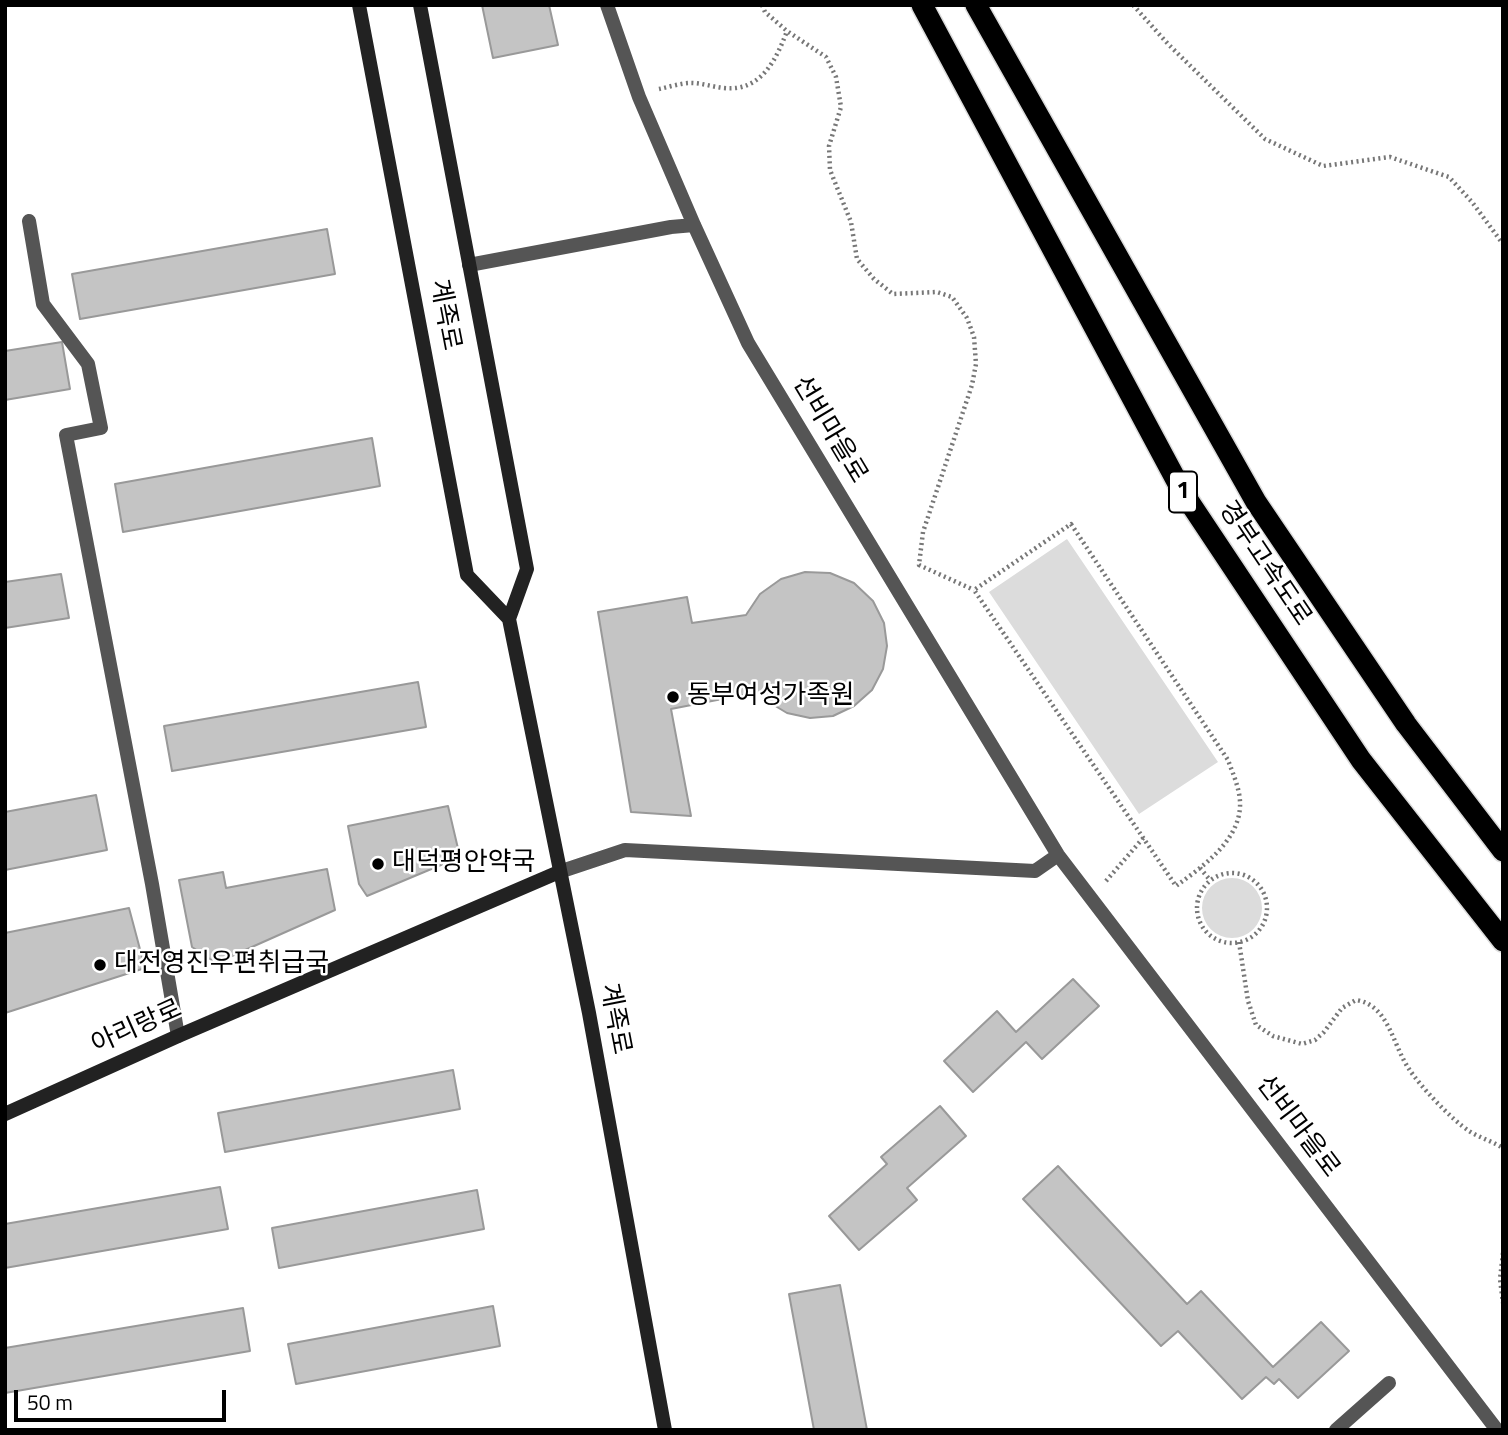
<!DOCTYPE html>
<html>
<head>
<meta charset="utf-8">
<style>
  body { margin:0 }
  #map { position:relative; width:1508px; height:1435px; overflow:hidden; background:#fff; font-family:"Titillium Web",sans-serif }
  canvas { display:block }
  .frame { position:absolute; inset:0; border:7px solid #000; pointer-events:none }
  .scale { position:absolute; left:14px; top:1390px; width:212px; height:32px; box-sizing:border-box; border:4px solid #000; border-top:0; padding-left:9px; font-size:21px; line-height:24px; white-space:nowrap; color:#000; -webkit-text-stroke:5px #fff; paint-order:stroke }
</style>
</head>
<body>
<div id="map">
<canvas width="1508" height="1435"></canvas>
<div class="frame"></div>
<div class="scale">50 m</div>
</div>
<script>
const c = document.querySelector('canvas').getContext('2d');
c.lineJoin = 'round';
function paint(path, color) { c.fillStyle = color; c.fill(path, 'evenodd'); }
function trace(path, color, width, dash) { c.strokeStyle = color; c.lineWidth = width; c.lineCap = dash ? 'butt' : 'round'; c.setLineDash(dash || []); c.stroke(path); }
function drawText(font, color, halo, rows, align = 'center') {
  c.font = font + ' "Titillium Web","Noto Sans KR",sans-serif'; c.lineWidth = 5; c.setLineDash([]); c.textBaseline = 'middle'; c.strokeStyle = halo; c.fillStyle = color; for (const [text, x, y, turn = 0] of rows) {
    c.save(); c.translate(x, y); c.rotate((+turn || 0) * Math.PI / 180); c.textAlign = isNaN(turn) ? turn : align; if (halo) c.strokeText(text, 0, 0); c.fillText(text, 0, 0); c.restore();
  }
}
const green = new Path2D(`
  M1067 539 1218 762 1139 814 989 592Z
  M1202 908a30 30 0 1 1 60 0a30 30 0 1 1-60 0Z`);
const building = new Path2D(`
  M482 5H549L558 45 493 58Z
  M327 229 335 274 80 319 72 274Z
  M62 342 70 389 5 400V351Z
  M372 438 380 486 123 532 115 484Z
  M805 572 830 573 854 583 873 601 884 623 887 646 883 669 872 690 854 706 833 716 810 718 787 713 767 701 758 692 671 709 691 816 631 812 598 612 687 597 692 623 746 615 760 594 781 579Z
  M61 574 69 618 5 628V582Z
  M418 682 426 727 172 771 164 726Z
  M96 795 107 850 5 870V812Z
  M448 806 460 857 367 896 359 884 348 826Z
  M327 869 335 910 216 963 192 947 179 880 223 872 226 888Z
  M129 908 145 968 5 1013V933Z
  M1073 979 1099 1006 1042 1059 1026 1042 973 1092 944 1061 997 1011 1016 1032Z
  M453 1070 460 1109 225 1152 218 1113Z
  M940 1106 966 1136 907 1188 917 1200 859 1250 829 1216 887 1164 881 1157Z
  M1058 1166 1187 1304 1201 1291 1273 1367 1321 1322 1349 1351 1298 1398 1279 1379 1274 1384 1266 1377 1242 1399 1178 1331 1161 1346 1023 1199Z
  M220 1187 228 1229 5 1268V1224Z
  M477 1190 484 1229 279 1268 272 1228Z
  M840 1285 867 1430H814L789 1294Z
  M493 1306 500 1346 296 1384 288 1344Z
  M243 1308 250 1351 5 1393V1348Z`);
const path = new Path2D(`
  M762 5 765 12 787 31 826 57 836 77 841 107 829 146 830 170 851 222 857 259 874 279 893 294 937 292 952 297 967 318 974 337 976 364 972 385 923 532 919 565 974 590
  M1133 5 1168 44 1265 139 1323 166 1390 157 1449 177 1472 202 1503 244
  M659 89C669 87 681 83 691 83 702 83 713 87 724 88 761 92 776 60 787 31
  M1071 524 1228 760C1233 774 1241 791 1240 807 1238 842 1202 867 1176 886L974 590Z
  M1200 868 1210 880
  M1197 908a35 35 0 1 1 70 0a35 35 0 1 1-70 0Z
  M1106 881 1144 837
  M1239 942 1248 1001 1256 1025 1273 1036 1302 1044 1315 1040 1324 1032 1342 1008 1356 1000C1389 1005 1392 1044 1409 1069 1420 1086 1452 1120 1469 1131 1480 1138 1492 1141 1503 1148
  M1503 1253 1500 1279 1503 1303`);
const lane = new Path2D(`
  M29 221 43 304 88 364 101 428 66 435 152 884 178 1036
  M1336 1430 1389 1383`);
const street = new Path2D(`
  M607 5 639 97 694 225 748 343 1058 855 1497 1430
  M469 265 671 227 694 225
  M559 872 625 850 1035 871 1058 855`);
const secondary = new Path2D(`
  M359 5 467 575 509 619
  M420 5 527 569 509 619 589 1013 665 1430
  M5 1114 178 1036 559 872`);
const highway = new Path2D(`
  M922 5 1182 491 1361 760 1503 941
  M976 5 1256 502 1406 724 1503 851`);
const markers = [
  [673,697,7,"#000"],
  [378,864,7,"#000"],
  [100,965,7,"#000"]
];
const shields = [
  [1183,492,28]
];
const shieldNames = [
  ["1",1183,492]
];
const streetNames = [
  ["계족로",444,315,79],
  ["선비마을로",829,430,59],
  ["경부고속도로",1264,564,56],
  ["계족로",614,1019,79],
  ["아리랑로",137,1028,-24],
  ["선비마을로",1297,1127,53]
];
const poiNames = [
  ["동부여성가족원",687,697],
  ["대덕평안약국",392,864],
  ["대전영진우편취급국",114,965]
];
paint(green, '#dcdcdc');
paint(building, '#c4c4c4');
trace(building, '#999', 2);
trace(highway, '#dbdbdb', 24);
trace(path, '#777', 4.5, [2, 3.5]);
trace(lane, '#555', 14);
trace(street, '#555', 14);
trace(secondary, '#222', 14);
trace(highway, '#000', 21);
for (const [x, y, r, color] of markers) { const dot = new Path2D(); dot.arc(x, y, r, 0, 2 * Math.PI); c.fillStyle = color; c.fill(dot); trace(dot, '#fff', 2.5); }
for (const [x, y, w] of shields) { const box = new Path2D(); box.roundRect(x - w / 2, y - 20.5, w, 41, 5); c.fillStyle = '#fff'; c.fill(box); trace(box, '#000', 2); }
drawText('bold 24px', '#000', null, shieldNames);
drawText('26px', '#000', '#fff', streetNames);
drawText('26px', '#000', '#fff', poiNames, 'left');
</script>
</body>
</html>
